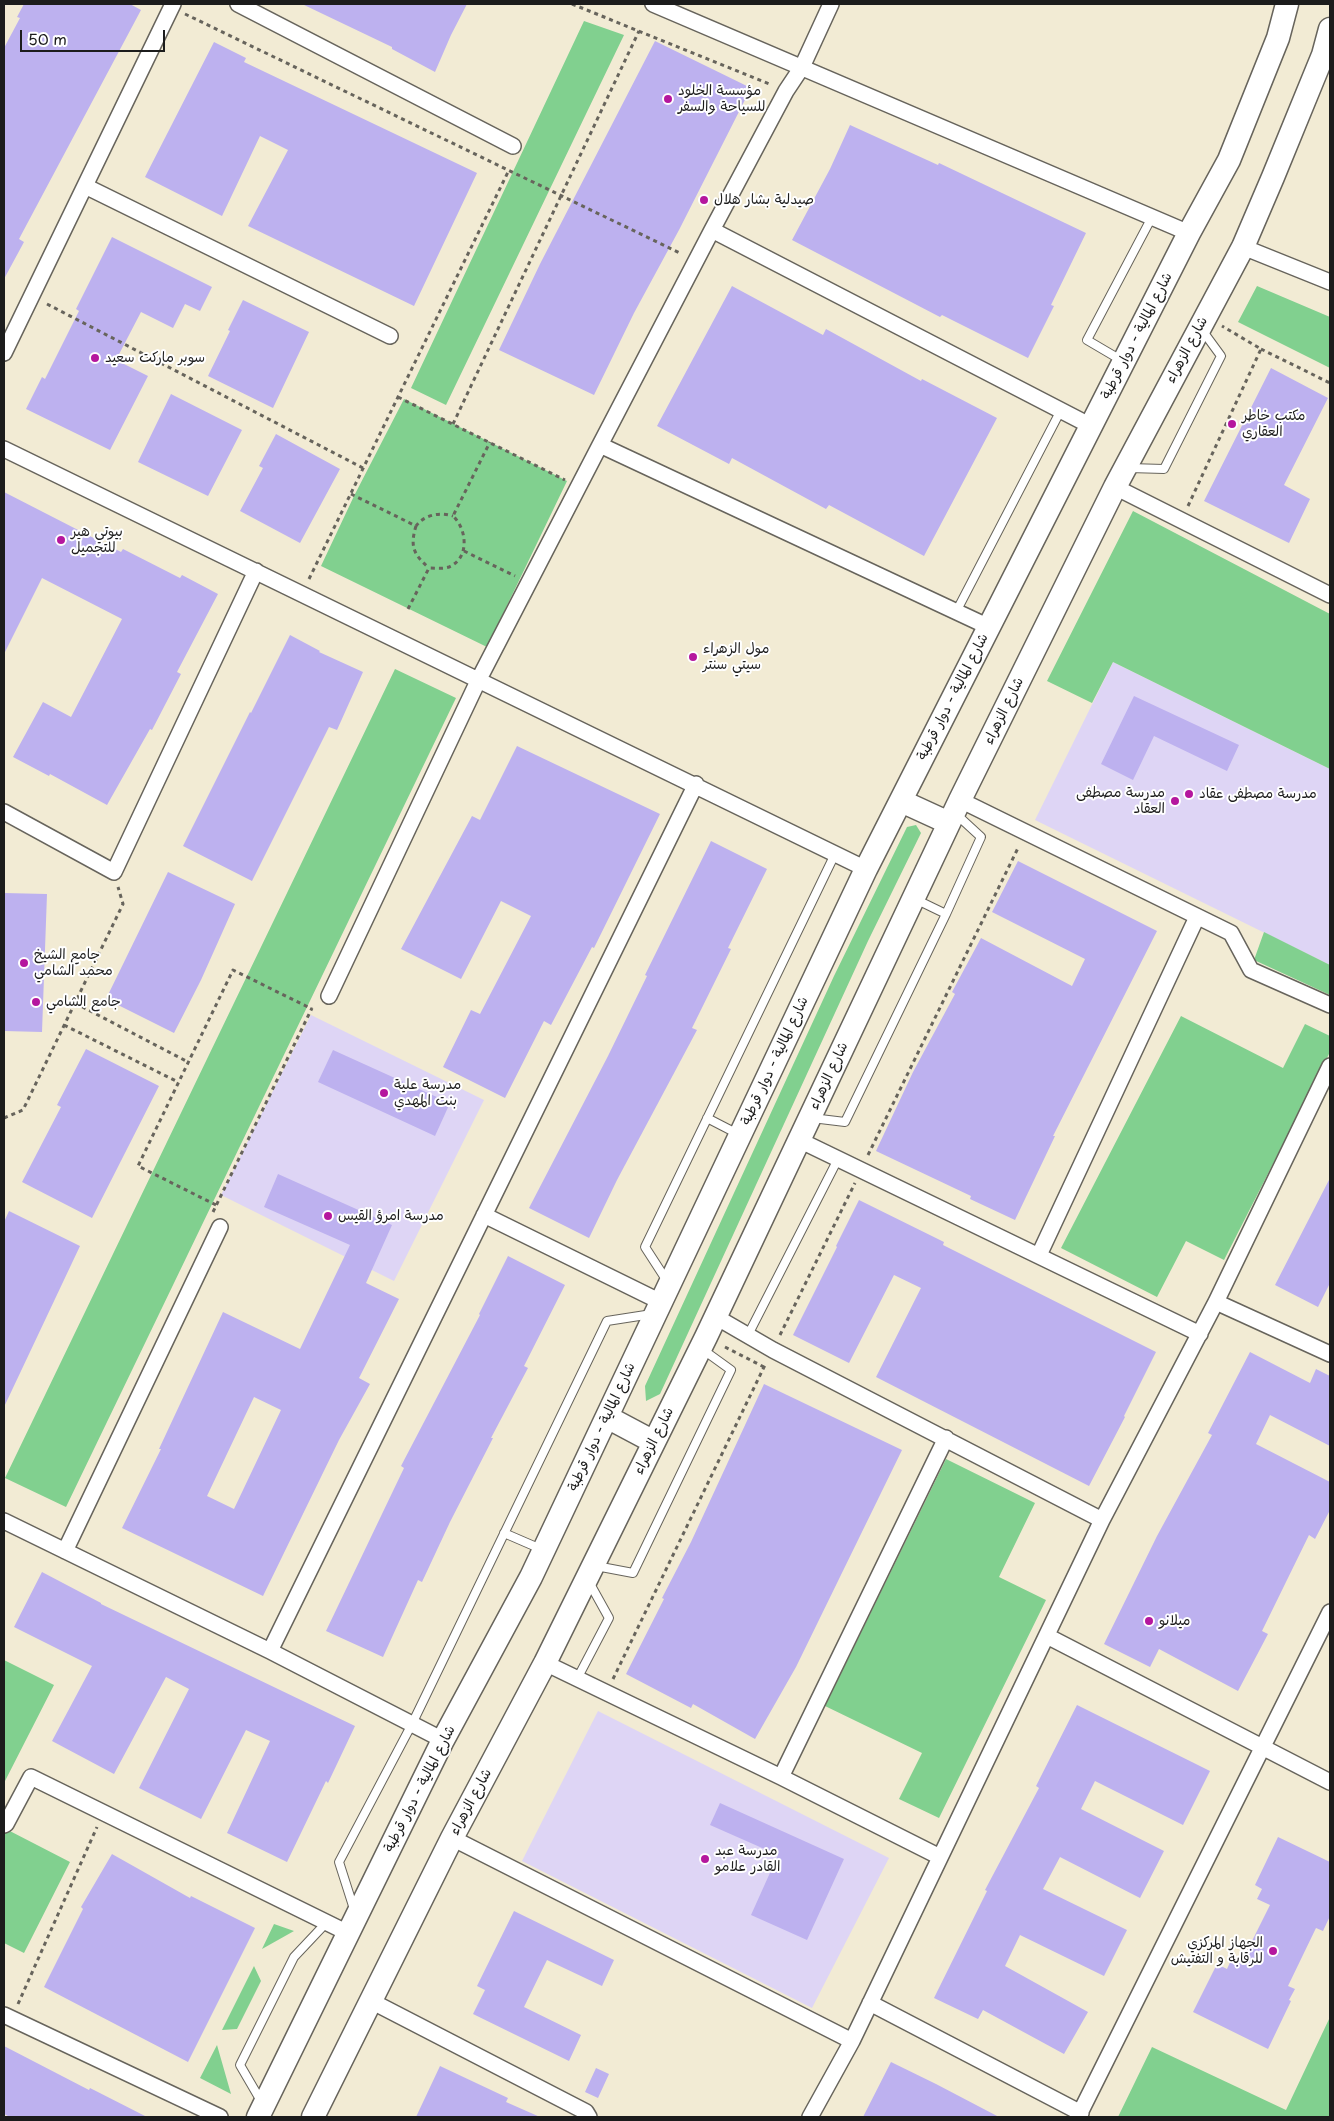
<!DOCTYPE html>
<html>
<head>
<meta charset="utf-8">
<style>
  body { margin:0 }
  #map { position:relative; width:1334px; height:2121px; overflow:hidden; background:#f2ebd4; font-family:"Playpen Sans",sans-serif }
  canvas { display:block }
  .frame { position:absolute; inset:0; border:5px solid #1c1c1c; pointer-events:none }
  .scale { position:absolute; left:20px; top:30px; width:145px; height:22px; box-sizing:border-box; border:2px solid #1c1c1c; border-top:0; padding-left:6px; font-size:15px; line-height:18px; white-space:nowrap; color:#1c1c1c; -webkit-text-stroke:4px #fff; paint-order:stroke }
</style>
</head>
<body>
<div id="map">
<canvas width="1334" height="2121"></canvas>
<div class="frame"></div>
<div class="scale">50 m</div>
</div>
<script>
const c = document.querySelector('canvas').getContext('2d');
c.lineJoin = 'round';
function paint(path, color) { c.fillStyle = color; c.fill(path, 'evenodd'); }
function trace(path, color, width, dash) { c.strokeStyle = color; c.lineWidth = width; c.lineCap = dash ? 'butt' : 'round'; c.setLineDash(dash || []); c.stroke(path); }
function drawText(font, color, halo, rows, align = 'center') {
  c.font = font + ' "Playpen Sans","Playpen Sans Arabic",sans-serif'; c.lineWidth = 4; c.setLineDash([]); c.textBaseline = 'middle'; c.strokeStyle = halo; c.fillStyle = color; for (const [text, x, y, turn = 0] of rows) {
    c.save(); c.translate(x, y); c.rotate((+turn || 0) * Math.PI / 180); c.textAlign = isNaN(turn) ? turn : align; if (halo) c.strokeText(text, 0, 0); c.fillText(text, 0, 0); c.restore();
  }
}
const built = new Path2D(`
  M1113 662 1330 769V965L1035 820Z
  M311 1015 484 1100 394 1281 221 1195Z
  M598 1711 889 1858 812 2008 522 1861Z`);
const green = new Path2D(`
  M584 21 624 35 446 405 411 388Z
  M1257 286 1330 317V368L1238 322Z
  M404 399 567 481 487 647 321 566 354 496Z
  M1133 511 1330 614V769L1113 662 1092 703 1047 681Z
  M395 669 456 698 66 1507 5 1478Z
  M916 825 921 833 868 941 660 1394 646 1401 645 1386 834 976 907 827Z
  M1264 932 1330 965V995L1254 960Z
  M1181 1016 1283 1068 1305 1024 1330 1036V1052L1224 1260 1186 1241 1157 1297 1061 1248Z
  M946 1459 1035 1503 999 1577 1046 1600 939 1818 899 1799 922 1753 825 1706Z
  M4 1660 54 1685 4 1783Z
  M4 1828 70 1862 24 1953 4 1943Z
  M274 1924 294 1931 262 1949Z
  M254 1966 261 1981 237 2029 222 2030Z
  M1330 2017V2117H1118L1152 2047 1286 2110Z
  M217 2045 231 2094 200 2078Z`);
const building = new Path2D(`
  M24 4H130L141 10 19 239 24 242 4 279V48L20 18 17 17Z
  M302 4H467L451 35 435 72 392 49V47Z
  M655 41 751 88 679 230 634 313 594 395 499 350 540 264Z
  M214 42 246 58 244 62 477 173 414 306 248 226 288 150 260 136 222 216 145 177Z
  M850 125 938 165 939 163 1086 233 1051 305 1054 306 1028 358 942 315 940 317 792 240 830 169Z
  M112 237 212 287 200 311 185 304 173 328 141 312 116 360 148 376 110 450 26 409 42 377 45 379 79 311 76 309Z
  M732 286 823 335 826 329 921 381 922 379 997 418 924 556 829 505 826 509 732 458 729 464 657 426Z
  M243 300 309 332 273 408 208 376 230 331 228 330Z
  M1271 368 1328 398 1284 485 1310 499 1289 543 1204 501Z
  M171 394 242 430 208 496 138 462Z
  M276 434 340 469 300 543 240 511 263 468 259 466Z
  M4 492 121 552 123 549 180 578 182 575 218 594 177 672 181 674 152 730 150 729 107 805 50 774 49 776 13 757 43 702 71 717 122 619 42 578 4 654Z
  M290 635 320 651 319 652 363 672 337 730 329 727 252 881 183 846 250 712 251 713Z
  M1134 696 1239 745 1227 771 1154 736 1133 780 1101 764Z
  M517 746 660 814 594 948 592 947 551 1025 544 1021 505 1098 443 1067 471 1010 480 1014 531 916 501 901 461 979 401 949 472 816 480 820Z
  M711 841 767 869 728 948 731 949 692 1028 697 1030 617 1180 589 1238 529 1208 608 1056 647 976 645 975Z
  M1018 861 1157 931 1053 1136H1055L1015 1220 970 1199 971 1196 876 1151 913 1072 955 994 952 992 981 938 1072 986 1085 959 992 912Z
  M168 872 235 904 201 980 174 1033 106 999Z
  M4 893 47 894 42 1032 4 1031Z
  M86 1049 159 1086 92 1218 22 1182 61 1107 57 1105Z
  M333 1050 450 1103 435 1136 318 1082Z
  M278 1174 392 1225 366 1283 399 1299 359 1378 370 1384 339 1440 263 1596 122 1528 161 1449H159L223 1312 300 1349 350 1245 264 1207ZM254 1397 281 1410 234 1509 207 1496Z
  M1330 1178V1283L1318 1307 1275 1285Z
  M859 1200 944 1242 943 1245 1156 1352 1124 1416 1125 1417 1089 1486 876 1377 921 1288 894 1275 849 1363 793 1335 837 1247 836 1246Z
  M9 1211 80 1246 4 1407V1222Z
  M508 1256 565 1285 524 1366 528 1368 491 1438H493L450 1522 422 1582 418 1580 383 1657 326 1631 404 1468 401 1466 480 1315 479 1314Z
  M1250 1352 1310 1383 1316 1369 1330 1376V1446L1270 1415 1256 1444 1330 1482V1510L1315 1539 1309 1535 1262 1631 1268 1634 1238 1691 1159 1649 1150 1667 1104 1644 1157 1536 1212 1435 1208 1433Z
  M764 1384 902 1450 796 1667 755 1739 693 1704 691 1708 626 1674 664 1599 662 1598 691 1542Z
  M42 1572 101 1603V1604L355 1726 328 1783 326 1781 287 1862 227 1833 270 1741 246 1730 201 1819 139 1788 189 1689 166 1677 114 1774 52 1741 92 1666 14 1627Z
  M1077 1705 1210 1771 1183 1825 1095 1781 1081 1809 1164 1851 1140 1898 1060 1857 1043 1889 1127 1930 1104 1976 1020 1935 1005 1966 1088 2012 1064 2054 983 2010 978 2019 934 1998 987 1891 985 1890 1039 1788 1036 1786Z
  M720 1803 844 1859 807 1940 751 1915 778 1855 710 1825Z
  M1278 1837 1330 1862V1916L1323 1931 1316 1928 1288 1986 1295 1989 1289 2000 1291 2001 1268 2049 1193 2012 1217 1964 1227 1969 1232 1958 1241 1963 1270 1905 1257 1899 1262 1889 1255 1885Z
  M112 1854 190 1898 191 1896 255 1928 188 2062 44 1987 83 1909 81 1907Z
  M514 1911 614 1960 602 1986 547 1960 524 2007 581 2035 569 2061 473 2014 485 1990 477 1986Z
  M4 2046 89 2090 90 2088 147 2117H10L4 2114Z
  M891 2062 936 2084 999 2117H863Z
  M440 2066 508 2098 506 2102 540 2117H416Z
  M596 2068 609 2074 598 2098 585 2092Z`);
const path = new Path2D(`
  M572 4 772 85
  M185 14 682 254
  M47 304 363 468
  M1261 349 1330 383
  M398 397 565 480
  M453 424 639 31
  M351 494 416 526C425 514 441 512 453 516
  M1188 506 1261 349 1222 326
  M416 526C410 546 413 554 429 568
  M464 551 515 576
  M309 579 509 170
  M408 609 429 568C434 568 444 569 449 567 470 558 467 529 453 516L490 442
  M75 1003 188 1062
  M64 1025 178 1082
  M4 1118 23 1110 123 904 118 887
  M868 1155 1019 846
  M216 1205 138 1166 233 970 312 1009
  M213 1212 312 1008
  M780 1335 855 1183
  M725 1347 766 1368
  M613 1679 765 1365
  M18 2004 97 1827`);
const lane = new Path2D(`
  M1121 360 1087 340 1152 217
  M1129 468 1164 469 1221 356 1202 330
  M956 612 1061 410
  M946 914 981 837 956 814
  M707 1118 738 1134
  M812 1118 845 1122 946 914 915 899
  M667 1281 645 1247 835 854
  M748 1335 838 1159
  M504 1533 541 1549
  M596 1566 633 1573 731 1370 702 1349
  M577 1679 609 1618 589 1582
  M354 1909 339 1862 412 1724 607 1321 652 1314
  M261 2101 240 2065 294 1957 327 1922`);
const street = new Path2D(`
  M238 4 513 146
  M653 4 1189 233
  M85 186 390 336
  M712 230 1091 426
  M1243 247 1330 282
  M4 353 173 4
  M600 445 712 230 786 91 802 67 831 4
  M4 449 866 869
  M1115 487 1330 595
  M960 800 1231 933 1251 970 1330 1005
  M4 812 114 872 256 571
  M329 996 479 679 600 445 989 627
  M799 1140 1200 1334
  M484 1215 661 1302
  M1039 1255 1197 917
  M1216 1302 1330 1354
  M716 1317 773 1350 1102 1520
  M4 1521 270 1651 443 1740
  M65 1551 220 1227
  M1047 1636 1330 1782
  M270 1651 696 784
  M545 1663 781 1777 940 1857
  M781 1777 946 1438
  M4 1825 6 1824 31 1777 348 1933
  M452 1838 852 2041
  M371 2001 586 2112 589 2117
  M870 2003 1081 2113
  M4 2015 220 2117
  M810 2117 852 2041 1102 1520 1216 1302 1330 1066
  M1078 2117 1330 1612`);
const secondary = new Path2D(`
  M901 801 949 823
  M607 1417 654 1442
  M258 2117 443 1740 531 1577 866 869 1189 233 1229 160 1278 38 1287 4
  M313 2117 452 1838 545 1663 706 1337 960 800 1115 487 1243 247 1273 177 1323 55 1330 29`);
const markers = [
  [668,99,5,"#b5179e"],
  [704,200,5,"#b5179e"],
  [95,358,5,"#b5179e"],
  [1232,424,5,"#b5179e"],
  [61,540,5,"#b5179e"],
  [693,657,5,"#b5179e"],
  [1189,794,5,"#b5179e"],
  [1175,801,5,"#b5179e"],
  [24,963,5,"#b5179e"],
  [36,1002,5,"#b5179e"],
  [384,1093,5,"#b5179e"],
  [328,1216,5,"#b5179e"],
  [1149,1621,5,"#b5179e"],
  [705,1859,5,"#b5179e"],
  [1273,1951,5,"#b5179e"]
];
const poiNames = [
  ["مؤسسة الخلود",678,91],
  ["للسياحة والسفر",678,107],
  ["صيدلية بشار هلال",714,200],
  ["سوبر ماركت سعيد",105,358],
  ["مكتب خاطر",1242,416],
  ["العقاري",1242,432],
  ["بيوتي هير",71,532],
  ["للتجميل",71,548],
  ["مول الزهراء",703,649],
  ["سيتي سنتر",703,665],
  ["مدرسة مصطفى",1165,793,"right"],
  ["العقاد",1165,809,"right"],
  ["مدرسة مصطفى عقاد",1199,794],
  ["جامع الشيخ",34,955],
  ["محمد الشامي",34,971],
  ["جامع الشامي",46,1002],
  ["مدرسة علية",394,1085],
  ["بنت المهدي",394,1101],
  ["مدرسة امرؤ القيس",338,1216],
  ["ميلانو",1159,1621],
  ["مدرسة عبد",715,1851],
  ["القادر علامو",715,1867],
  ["الجهاز المركزي",1263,1943,"right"],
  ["للرقابة و التفتيش",1263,1959,"right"]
];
const streetNames = [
  ["شارع المالية - دوار قرطبة",1137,336,-63],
  ["شارع الزهراء",1187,350,-62],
  ["شارع المالية - دوار قرطبة",953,697,-63],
  ["شارع الزهراء",1004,711,-64],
  ["شارع المالية - دوار قرطبة",775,1061,-65],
  ["شارع الزهراء",829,1076,-65],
  ["شارع المالية - دوار قرطبة",602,1427,-65],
  ["شارع الزهراء",654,1441,-64],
  ["شارع المالية - دوار قرطبة",420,1789,-63],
  ["شارع الزهراء",471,1802,-62]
];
paint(built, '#ded5f5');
paint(green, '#81d08f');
paint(building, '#bdb1ef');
trace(lane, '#67645c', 10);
trace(street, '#67645c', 18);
trace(secondary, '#67645c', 25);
trace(path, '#67645c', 3, [4, 4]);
trace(lane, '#fff', 8);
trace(street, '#fff', 15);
trace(secondary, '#fff', 22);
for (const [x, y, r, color] of markers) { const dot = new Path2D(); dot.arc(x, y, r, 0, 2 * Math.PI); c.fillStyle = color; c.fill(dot); trace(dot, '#fff', 2); }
drawText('14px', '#1c1c1c', '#fff', poiNames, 'left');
drawText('14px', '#1c1c1c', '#fff', streetNames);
</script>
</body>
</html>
